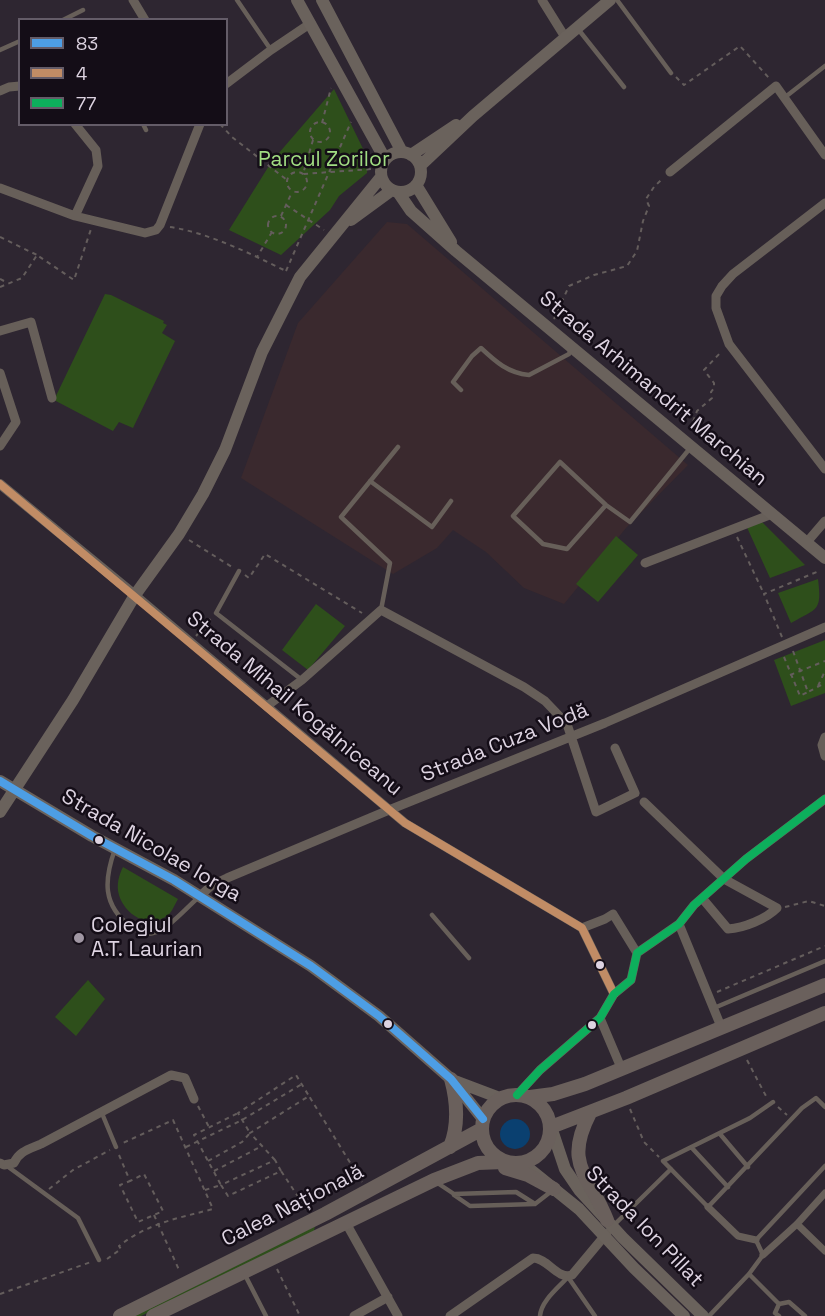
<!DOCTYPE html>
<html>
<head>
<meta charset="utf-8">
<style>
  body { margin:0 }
  #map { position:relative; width:825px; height:1316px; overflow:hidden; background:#2e2631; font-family:"Space Grotesk",sans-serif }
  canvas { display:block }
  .legend { position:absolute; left:18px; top:18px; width:210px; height:108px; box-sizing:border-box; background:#140d17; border:2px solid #645c68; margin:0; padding:8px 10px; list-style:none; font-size:18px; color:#ddd3e1 }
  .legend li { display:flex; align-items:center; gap:12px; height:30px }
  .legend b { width:30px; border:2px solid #645c68 }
</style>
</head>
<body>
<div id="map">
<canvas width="825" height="1316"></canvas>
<ul class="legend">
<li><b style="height:8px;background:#4d9ee5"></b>83</li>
<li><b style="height:8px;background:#c18c65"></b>4</li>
<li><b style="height:8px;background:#0daf5c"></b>77</li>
</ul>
</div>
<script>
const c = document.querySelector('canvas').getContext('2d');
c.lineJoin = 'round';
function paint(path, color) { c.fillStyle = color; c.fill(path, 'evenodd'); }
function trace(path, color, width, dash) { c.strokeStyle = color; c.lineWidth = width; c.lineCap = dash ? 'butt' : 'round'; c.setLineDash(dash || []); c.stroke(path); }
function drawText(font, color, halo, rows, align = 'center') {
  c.font = font + ' "Space Grotesk",sans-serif'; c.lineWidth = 5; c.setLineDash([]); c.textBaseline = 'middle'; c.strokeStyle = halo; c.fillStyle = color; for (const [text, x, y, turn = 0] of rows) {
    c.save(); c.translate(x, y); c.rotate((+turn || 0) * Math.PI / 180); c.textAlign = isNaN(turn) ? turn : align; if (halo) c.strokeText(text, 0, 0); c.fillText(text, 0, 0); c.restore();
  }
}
const medical = new Path2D(`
  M387 222 407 224 688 465 626 528 564 604 524 588 486 552 453 530 437 548 393 574 241 478 298 323Z`);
const green = new Path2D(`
  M334 89 368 159 367 173 339 196 330 210 281 255 229 230 272 161Z
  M105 294 111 295 164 321 163 323 167 325 162 333 175 341 133 428 119 422 113 431 54 400Z
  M758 518 805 565 770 578 745 523Z
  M616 536 638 555 598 602 576 584Z
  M818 579C822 611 818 608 791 623L778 593Z
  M316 604 345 626 308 670 282 650Z
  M825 640V693L791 706 774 660Z
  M123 867 178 899C175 904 172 912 168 915 149 930 125 915 119 895 116 885 119 875 123 867Z
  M88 980 105 999 76 1036 55 1017Z
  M315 1226 314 1231 141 1316H130Z`);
const water = new Path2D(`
  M500 1134a15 15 0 1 1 30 0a15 15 0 1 1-30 0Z`);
const path = new Path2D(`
  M676 77 684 85 740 46 769 78
  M310 132a10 10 0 1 1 20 0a10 10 0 1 1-20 0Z
  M322 123 331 88
  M220 124 232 137 287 180
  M313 140 303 174 372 169
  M287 182a10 10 0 1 1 20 0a10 10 0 1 1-20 0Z
  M286 205 324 230
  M268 225a9 9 0 1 1 18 0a9 9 0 1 1-18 0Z
  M281 216 292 192
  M170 227C201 232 229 244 257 257
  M272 232 257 257 286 271
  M0 237 37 255
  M286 271 351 122
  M0 279 8 283
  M0 287 22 278 37 255 74 280 91 229
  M554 319 569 286 594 275 627 266 637 251 643 221 649 206 646 199 654 187 663 178
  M690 430 697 411 712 398 711 392 714 388V383L704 370 722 351
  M737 537 764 594
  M189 540 232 567
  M245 575 249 578 265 554 362 613
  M196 636 212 617
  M782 637 764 594 819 571
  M793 651 808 692 825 683
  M784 657 800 696 808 692
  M790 675 825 661
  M818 686 825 671
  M785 907 809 901 825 906
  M717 992 825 946
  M747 1060 767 1098
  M198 1106 209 1127
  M778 1107 787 1115
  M630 1109 644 1142 659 1157
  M186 1147 242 1120 302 1084
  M119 1155 130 1181 120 1185 138 1222 163 1211 144 1174 130 1181
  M275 1160 250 1133 309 1096 362 1182
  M208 1161 242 1142 250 1133 238 1113 296 1075 309 1096
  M214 1171 262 1146
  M281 1171 275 1160 221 1185 228 1196 281 1171 307 1210
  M49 1189 73 1170 110 1150
  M205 1190 221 1185 194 1135 238 1113
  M154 1215 180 1272
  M107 1259 121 1249 119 1246C148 1223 179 1218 213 1209L173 1120 123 1143
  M277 1269 300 1316
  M0 1294 91 1262`);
const service = new Path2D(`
  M237 0 271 50
  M617 0 671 73
  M63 20 83 10
  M578 29 624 87
  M0 50 20 41
  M784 98 825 66
  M143 124 146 130
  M461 390 453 382 472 356 481 348C496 362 508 373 529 375L569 354 571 348
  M370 481 432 527 451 501
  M606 505 567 549 543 544 513 516 560 462 606 505 630 522 691 447
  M239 571 216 613 302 680
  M381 610 390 563 341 517 398 447
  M115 849C104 880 102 905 131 927 138 931 145 935 153 933 168 930 187 907 200 896
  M432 915 469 958
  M714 1008 825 961
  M773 1102 750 1118 663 1161 708 1207 802 1108 816 1098 825 1107
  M101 1111 116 1147
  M720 1134 748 1167
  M692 1148 728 1187
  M7 1166 78 1218 99 1260
  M436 1182 454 1194 516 1192 535 1204 553 1190
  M454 1195 470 1206 535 1204
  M613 1226 671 1169
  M749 1274 779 1304
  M245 1275 266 1316
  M779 1304 789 1302 805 1316
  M540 1316C541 1301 558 1288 568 1277L595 1316
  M709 1316 749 1274 763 1255 756 1240 825 1166
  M779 1316 775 1313 779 1304`);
const pedestrian = new Path2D(`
  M708 1207 738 1236 756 1240
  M797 1224 825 1251
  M763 1255 797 1224 825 1193`);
const minor = new Path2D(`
  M133 0 145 20
  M542 0 565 37
  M226 84 271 50 311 23
  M0 91 9 87 20 86
  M75 124 96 150 98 166 75 216
  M670 172 776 86 825 155
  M0 188 75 216 145 233 156 230 160 225 200 124
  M825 203 733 274 722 286 716 296V308L729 344 825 469
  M0 331 31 322 52 398
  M0 373 16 422 0 446
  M807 542 825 521
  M645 563 772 514
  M135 595 405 823 582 928 614 994
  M267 706 302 680 381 610 524 687 545 701 567 724 596 812 635 793 615 748
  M825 737 822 745 825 756
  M644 802 724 879 777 908C766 919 744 928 728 929L702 898
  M200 896 212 885 227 878 389 810 605 723 825 627
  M679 924 722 1029
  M582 928 605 919 613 914 637 953
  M600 1018 622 1070
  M517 1095 540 1070 600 1018 614 994 631 980 637 953 679 924 694 905 746 859 825 799
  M0 1163 4 1165 14 1163C19 1151 30 1149 41 1144L171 1075 185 1078 194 1099
  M346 1223 398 1316
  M354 1316 388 1297
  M450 1316 533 1258C548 1258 557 1280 572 1275L607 1233`);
const tertiary = new Path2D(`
  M0 484 135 595`);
const secondary = new Path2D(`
  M297 0 385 159
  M322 0 402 152
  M381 172a20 20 0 1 1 40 0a20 20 0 1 1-40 0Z
  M411 155 456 125
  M420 166 473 116 610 0
  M416 185 451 242
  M398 192 411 211 456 251 825 558
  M351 220 392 190
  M0 781 92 836 174 880 311 966 379 1016 451 1079 483 1119
  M0 812 73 700 135 595 179 534 203 494 225 450 262 352 300 277 381 177
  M455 1081 500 1098
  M551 1127 565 1169 580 1191 623 1238 703 1316
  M522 1163 579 1209 634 1268 684 1316`);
const primary = new Path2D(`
  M482 1129a34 34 0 1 1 68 0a34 34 0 1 1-68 0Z
  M530 1097 553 1094 585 1084 825 985
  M590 1113C563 1165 589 1174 607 1220
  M551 1127 626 1098 825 1013
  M450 1147C459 1125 457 1101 451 1079
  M505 1168 528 1175 554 1189
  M120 1316 325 1214 482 1129
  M153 1316 434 1180 478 1163 504 1162`);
const bus1 = new Path2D(`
  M0 781 92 836 174 880 311 966 379 1016 451 1079 483 1119`);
const bus2 = new Path2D(`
  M0 484 405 823 582 928 614 994`);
const bus3 = new Path2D(`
  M517 1095 540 1070 600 1018 614 994 631 980 637 953 679 924 694 905 746 859 825 799`);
const markers = [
  [99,840,5,"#ddd3e1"],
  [79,938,6,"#a096a3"],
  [600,965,5,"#ddd3e1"],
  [388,1024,5,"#ddd3e1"],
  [592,1025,5,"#ddd3e1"]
];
const parkNames = [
  ["Parcul Zorilor",324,160]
];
const streetNames = [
  ["Strada Arhimandrit Marchian",653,389,40],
  ["Strada Mihail Kogălniceanu",294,704,40],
  ["Strada Cuza Vodă",505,743,-22],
  ["Strada Nicolae Iorga",151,846,30],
  ["Calea Națională",293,1206,-27],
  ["Strada Ion Pillat",644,1227,46]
];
const poiNames = [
  ["Colegiul",91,926],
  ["A.T. Laurian",91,950]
];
paint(medical, '#3a292e');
paint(green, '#2e4f1b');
paint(water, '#0a4070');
trace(path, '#645d5c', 2, [4.5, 4.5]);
trace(service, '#675f59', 4.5);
trace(pedestrian, '#675f59', 7);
trace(minor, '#675f59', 9);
trace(tertiary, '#675f59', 10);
trace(secondary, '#6a625c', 12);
trace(primary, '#6a605c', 14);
trace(bus1, '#4d9ee5', 8);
trace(bus2, '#c18c65', 8);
trace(bus3, '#0daf5c', 8);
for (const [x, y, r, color] of markers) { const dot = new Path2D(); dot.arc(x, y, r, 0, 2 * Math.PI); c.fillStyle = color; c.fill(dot); trace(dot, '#140d17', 2); }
drawText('21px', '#a1dd83', '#140d17', parkNames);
drawText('21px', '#ddd3e1', '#140d17', streetNames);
drawText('21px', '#ddd3e1', '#140d17', poiNames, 'left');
</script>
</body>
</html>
